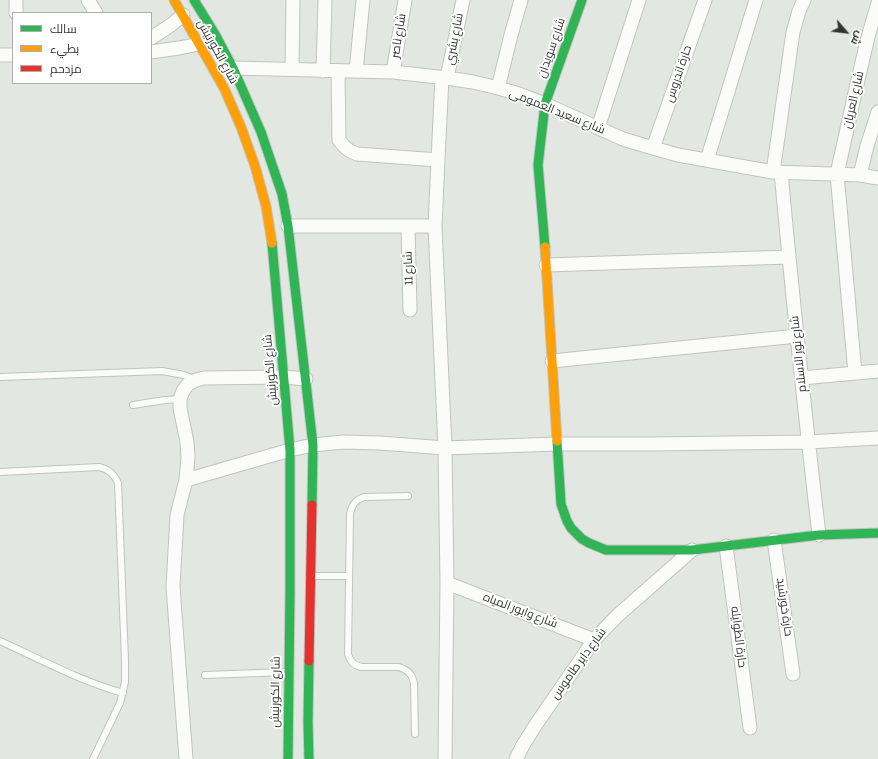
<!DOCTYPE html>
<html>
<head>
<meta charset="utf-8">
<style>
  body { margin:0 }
  #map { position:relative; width:878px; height:759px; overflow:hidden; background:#e2e8e1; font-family:"Sofia Sans Condensed",Cairo,sans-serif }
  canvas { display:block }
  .legend { position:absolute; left:12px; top:12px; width:140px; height:72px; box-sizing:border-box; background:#fff; border:1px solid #adafad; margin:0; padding:5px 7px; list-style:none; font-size:12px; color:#323631 }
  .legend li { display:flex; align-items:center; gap:8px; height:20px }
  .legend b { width:20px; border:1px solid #adafad }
  .north { position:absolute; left:826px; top:12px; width:40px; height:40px; -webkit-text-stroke:3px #fff; paint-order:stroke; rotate:118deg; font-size:11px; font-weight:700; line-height:16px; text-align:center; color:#323631 }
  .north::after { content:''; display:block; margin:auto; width:14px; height:18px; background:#323631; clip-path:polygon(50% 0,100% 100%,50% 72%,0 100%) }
</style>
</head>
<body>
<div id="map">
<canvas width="878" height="759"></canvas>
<ul class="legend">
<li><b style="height:5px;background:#30b455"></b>سالك</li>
<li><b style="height:5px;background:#ff9f0a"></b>بطيء</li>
<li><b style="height:5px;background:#e5322d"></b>مزدحم</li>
</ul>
<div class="north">ش</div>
</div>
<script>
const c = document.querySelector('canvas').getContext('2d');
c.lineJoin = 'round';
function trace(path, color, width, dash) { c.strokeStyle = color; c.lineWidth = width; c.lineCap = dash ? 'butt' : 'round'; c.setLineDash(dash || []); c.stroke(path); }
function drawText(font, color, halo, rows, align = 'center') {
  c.font = font + ' "Sofia Sans Condensed",Cairo,sans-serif'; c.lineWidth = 3.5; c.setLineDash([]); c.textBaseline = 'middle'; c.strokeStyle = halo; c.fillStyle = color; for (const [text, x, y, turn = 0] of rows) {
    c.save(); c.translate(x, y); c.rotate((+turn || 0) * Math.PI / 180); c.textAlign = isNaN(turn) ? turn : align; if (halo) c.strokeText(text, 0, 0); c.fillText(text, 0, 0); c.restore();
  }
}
const lane = new Path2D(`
  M0 377 162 371 184 375 196 380
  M133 405 165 400 180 399
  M0 472 99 467C109 469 114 474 118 483L125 660V682L120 703 93 759
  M408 496 364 497C355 500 352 505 350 514L348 654C350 661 353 665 361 667H399C408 670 412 674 414 683L415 734
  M313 576H349
  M0 641C40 659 80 681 123 693
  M205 675 287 672`);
const street = new Path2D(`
  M88 0 96 13
  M16 13V0
  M151 38 171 25 183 15
  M151 52 179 48 199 44
  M0 55H13
  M233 68 393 72 447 78 473 82 498 88 519 94 545 104 623 139 653 148 678 155 773 172 860 175 878 178
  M292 69 293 0
  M323 71 325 0
  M338 71 339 140C344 147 348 151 357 154L438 160
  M356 71 363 0
  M393 72 405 0
  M442 77 438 160 435 226 445 448 447 583 445 759
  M447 78 463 0
  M498 88 511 35 521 0
  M598 128 639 0
  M653 148 705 0
  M707 160 756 0
  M773 172 793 32 799 11 804 0
  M781 172C792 293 805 414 819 535
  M860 175 867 146 878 112
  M288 226H435
  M408 226 410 310
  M546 265 789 257
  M552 361 797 336
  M855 373 837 174 857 84 868 37 878 3
  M802 378 878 371
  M186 480 290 450 313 445 343 442 380 443 445 448 557 444H651L808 442 878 438
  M774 540 793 674
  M726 546 750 728
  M447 583 594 640
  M186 759 173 587 177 515 186 480 188 457 187 442 180 408V399L183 391 188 384 196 380 204 378 284 377 306 379
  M516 759 523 745 537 723 594 640 617 616 692 550`);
const fast = new Path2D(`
  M194 0 215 34 233 68 261 132 282 194 288 226 313 445 312 505
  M272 243 290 450V592L288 759
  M545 247 538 165 545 104 582 0
  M557 441 561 504 567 521 571 528 582 539 589 543 606 550H692L819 535 878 533
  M309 759 308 722 309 661`);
const slow = new Path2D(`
  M174 0 224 88 241 127 255 166 266 206 272 243
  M545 247 557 441`);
const jam = new Path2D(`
  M309 661 312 505`);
const streetNames = [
  ["شارع ناصر",399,36,-81],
  ["شارع بشري",455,39,-79],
  ["شارع سويدان",552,48,-71],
  ["شارع الكورنيش",217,52,61],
  ["حارة اندروس",679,74,-71],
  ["شارع العريان",854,100,-77],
  ["شارع سعيد العمومى",557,112,22],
  ["شارع 11",409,268,-92],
  ["شارع نور الاسلام",799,354,-96],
  ["شارع الكورنيش",271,370,-95],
  ["حارة خورشيد",784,607,82],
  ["شارع وابور المياه",520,611,21],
  ["حارة الطوايله",738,637,83],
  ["شارع داير طاموس",579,664,-54],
  ["شارع الكورنيش",276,692,-89]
];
trace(lane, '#c0c4bf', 8);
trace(street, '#c0c4bf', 15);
trace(fast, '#c0c4bf', 11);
trace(slow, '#c0c4bf', 11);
trace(jam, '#c0c4bf', 11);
trace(lane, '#fbfcfa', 6);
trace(street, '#fbfcfa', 13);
trace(fast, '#30b455', 9);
trace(slow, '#ff9f0a', 9);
trace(jam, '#e5322d', 9);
drawText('12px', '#323631', '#fff', streetNames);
</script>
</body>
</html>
